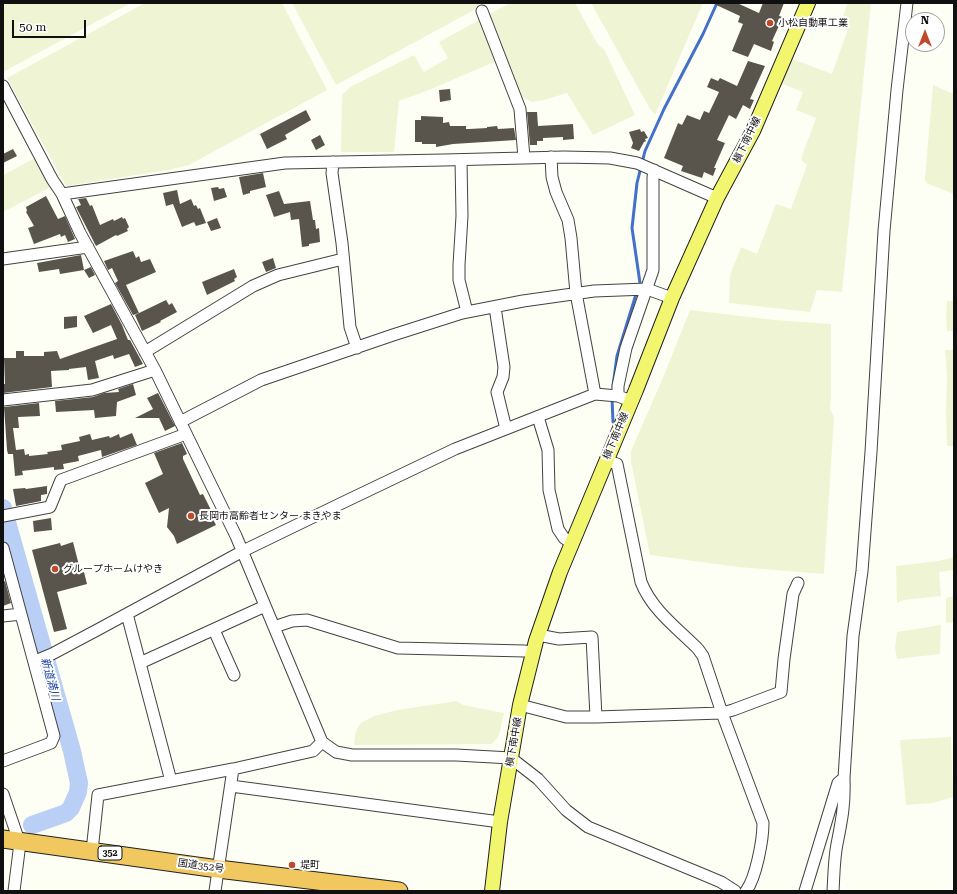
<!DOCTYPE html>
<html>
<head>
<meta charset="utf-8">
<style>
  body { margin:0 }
  #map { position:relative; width:957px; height:894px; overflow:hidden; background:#fefff4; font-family:"Roboto Serif",serif }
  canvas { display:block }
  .frame { position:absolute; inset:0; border:4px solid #101010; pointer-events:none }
  .north { position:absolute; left:905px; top:12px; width:40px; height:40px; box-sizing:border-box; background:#fff; border:1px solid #9f9f9f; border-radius:50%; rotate:0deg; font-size:11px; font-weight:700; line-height:16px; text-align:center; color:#101010 }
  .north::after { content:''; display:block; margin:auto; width:14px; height:18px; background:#be4a2a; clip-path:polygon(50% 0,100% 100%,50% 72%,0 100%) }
  .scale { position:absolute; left:12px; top:20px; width:74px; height:18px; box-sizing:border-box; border:2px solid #101010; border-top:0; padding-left:5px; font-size:12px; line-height:14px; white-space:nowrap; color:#101010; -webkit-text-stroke:3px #fff; paint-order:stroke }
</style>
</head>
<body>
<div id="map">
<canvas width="957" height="894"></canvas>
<div class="frame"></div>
<div class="north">N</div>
<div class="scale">50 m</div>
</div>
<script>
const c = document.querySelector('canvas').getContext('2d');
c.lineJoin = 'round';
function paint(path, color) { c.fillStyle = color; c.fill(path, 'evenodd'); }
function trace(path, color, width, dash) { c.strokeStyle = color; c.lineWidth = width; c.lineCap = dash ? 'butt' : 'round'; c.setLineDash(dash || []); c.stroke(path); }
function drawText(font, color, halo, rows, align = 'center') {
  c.font = font + ' "Roboto Serif","Noto Sans JP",serif'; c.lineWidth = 4; c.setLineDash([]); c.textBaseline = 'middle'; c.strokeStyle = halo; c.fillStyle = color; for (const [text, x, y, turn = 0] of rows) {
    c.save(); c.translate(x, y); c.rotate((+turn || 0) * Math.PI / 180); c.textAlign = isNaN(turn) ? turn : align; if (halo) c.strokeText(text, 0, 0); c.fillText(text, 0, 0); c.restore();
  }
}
const farmland = new Path2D(`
  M3 3H131L3 72Z
  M145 3H282L327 90 189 165 168 170 66 186 7 78Z
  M292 3H487L336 85Z
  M510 3H575L597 43 605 51 635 115 593 135 567 93 544 100 532 102 522 97 506 57 429 90 399 101 394 152H341L342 95 350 87 414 55 424 72 448 58 439 42Z
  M591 3H703L655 115 650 109Z
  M847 3H871L842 292 817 290 810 312 729 303 730 275 741 247 757 254 776 204 791 209 807 165 802 161V156L816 118 796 110 803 92 780 83 790 58 832 74 847 32 843 17Z
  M933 85 954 94V194L926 183 925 178Z
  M35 158 51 187 3 212V175Z
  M947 301H954V331H947L946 316Z
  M690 310 775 320 831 324V395L830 409 834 417 824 574 738 567 650 555 631 462V451L664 375Z
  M945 350H954V446H947L946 411 947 375Z
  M954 557V570L939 572 941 596 904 600 897 603 896 566 938 561Z
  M954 596V622L946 623V598Z
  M941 625 940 654 897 659 895 648 897 632Z
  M457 701 463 705 504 713 499 735 494 742 491 744 354 745 355 734 358 727 361 723 374 716 397 710Z
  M951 737 953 797 933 803 906 805 900 740Z`);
const stream = new Path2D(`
  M639 286 640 283 632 228 637 183 645 151 664 109 703 34 717 3
  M613 386 617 356 637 291
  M612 398 613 422`);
const river = new Path2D(`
  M3 508 72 751 79 783 78 792 71 808 66 813 32 825`);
const building = new Path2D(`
  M712 3H737L759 13 763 3H784L779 16 783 17 772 41 774 42 771 51 754 44 748 57 732 51 743 24 738 22 740 16Z
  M748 61 765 66 750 99 754 100 750 109 743 105 736 119 729 115 717 140 725 143 714 168H716L713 176 704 172 702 178 681 171 683 166 664 158 678 123 682 125 687 115 700 120 704 111 709 113 719 92 707 87 711 78 718 81 720 78 737 86Z
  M450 89 451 100 440 102 439 90Z
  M306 110 311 120 285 135 287 139 267 149 260 134Z
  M527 112H537L538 126 573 124 574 139 563 140V137L543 138V141H537V145H530Z
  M421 116 443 117V123L449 122 450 126H466V129H469L487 128V127L497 126 498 129 514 128 516 140 453 144 436 147V144H422V142H415V120H421Z
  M640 129 641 132 644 131 648 138 645 139 646 141 644 142 639 151 631 148 633 143 629 132Z
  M320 135 325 145 316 150 311 140Z
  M13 149 17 156 3 163V154Z
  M263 173 266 187 250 191V193L243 195 239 177Z
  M218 187 219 189 224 188 227 197 214 201 211 188Z
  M177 190 180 204 191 199 194 206 196 205 198 209 200 208 206 223 196 226 194 222 182 227 173 204 166 206 163 193Z
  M279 191 284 204 310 201 313 220H315L316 229 319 228 320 242 309 244V246L302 247 299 219 291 220 290 212 274 217 266 195Z
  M46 196 58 219 65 216 75 239 68 242 65 235 61 237 60 234 34 244 28 228 34 226 26 212 27 211 26 207Z
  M86 198 90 206 92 205 100 225 113 219 114 221 122 217 123 219 125 218 129 227 127 229 128 231 117 236 116 235 96 246 76 207 81 205 78 199Z
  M217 218 221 228 211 231 207 222Z
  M133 251 136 258 139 256 141 262 150 259 156 272 126 285 139 313 133 315 115 283 118 281 112 268 108 270 104 261Z
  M81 255 84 270 60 274 59 269 39 272 37 263Z
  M273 258 276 268 266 272 262 262Z
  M91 267 95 275 89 278 84 270Z
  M234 269 237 277 234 279 235 281 207 295 202 282Z
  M166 300 169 305 172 303 177 312 160 321 161 322 142 331 135 315Z
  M111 304 122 325 128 340H130L143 364 135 367 129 354 114 359 113 355 95 361 99 378 88 380 86 367 69 369V370L51 371 52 387 3 393V384H5L4 358H16V351H24V356H44V352L57 351 60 359 117 339 111 325 93 333 84 316Z
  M77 316V327L64 329V317Z
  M133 384 136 395 117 402 116 416 95 418 94 410 56 412 55 401 93 397 104 393 119 392 118 389Z
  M158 393 175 426 165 431 159 418H135L153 409 147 398Z
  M39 403 40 416 18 417 19 428H13L16 450 24 449 25 455 29 454V456L48 454 47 452 62 450 61 445 80 441 79 437 90 434 92 440 109 436 110 438 119 434 120 438 132 433 137 445 102 457 101 450 78 456 79 461 63 464 64 469 54 470V467L22 471 23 475 15 476 13 454H8L7 450 4 407Z
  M182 443 187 454 183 456V459L200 495 203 494 212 512 210 513 216 525 177 544 174 536 167 527 169 508 159 513 145 483 163 474 154 453Z
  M47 486V494L41 495V501L16 506 13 489 25 488 26 489Z
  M51 518 52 530 34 532 33 521Z
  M73 542 81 573 84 572 87 584 57 592 67 629 54 632 32 550 60 543 61 546Z
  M5 581 11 603 3 606V582Z`);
const minor = new Path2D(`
  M482 11 520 109 524 158
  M3 86 52 179 62 194 80 233 155 370 236 536 322 742 336 752 352 755H456L511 758 538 779 566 810 588 827 702 874 721 882 735 891
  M551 157 552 177 556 192 568 220 571 238 576 293 595 394
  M461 160 462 216 459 265V280L467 312
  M333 162 332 173 342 243 350 327 357 348
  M62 194 285 163 444 160 564 157 610 158 637 163 717 198
  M3 259 88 247
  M495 307 504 367 503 377 497 392 506 429
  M145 352 253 286 278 275 343 259
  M618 396V386L626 348 653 270V178L654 170
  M3 400 92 390 155 370
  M538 417 548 450 549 490 558 529 564 538 571 543
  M180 422 261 380 393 335 462 313 523 301 594 291 647 289 672 298
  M606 460 617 464 641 582C652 610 677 628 698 649L703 656 722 713 763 823C763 840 756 878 746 891
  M3 516 50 507 61 480 186 434
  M3 548 54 736 51 743 3 761
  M127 614 171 781
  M3 616 21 614
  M274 627 292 621 307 620 398 648 525 651 533 653
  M214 630 234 675
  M538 635 559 639 592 637 596 717
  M35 661 52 654 99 629 243 551 342 503 455 449 595 394 618 396 631 401
  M140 663 265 606
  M520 705 566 717H596L722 713 733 710 781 692 784 659 793 594 798 583
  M231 786 500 822
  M3 794 19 841V851L14 891
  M92 851 98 795 233 769
  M215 891 233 769 313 751 322 742
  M805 891 838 783 844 778
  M833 891C834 875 834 859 837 844 842 819 845 804 844 778L853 636 862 571 871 452 884 231 897 90 907 3`);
const major = new Path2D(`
  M492 891 500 822 520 705 536 641 560 572 636 390 672 298 717 198 753 131 808 3`);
const highway = new Path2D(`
  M3 839 218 869 399 891`);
const markers = [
  [770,23,4,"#be4a2a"],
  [191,516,4,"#be4a2a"],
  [55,569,4,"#be4a2a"],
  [292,865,4,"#be4a2a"]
];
const shields = [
  [110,853,24]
];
const shieldNames = [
  ["352",110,853]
];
const poiNames = [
  ["小松自動車工業",778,23],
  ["長岡市高齢者センター まきやま",199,516],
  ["グループホームけやき",63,569],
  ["堤町",300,865]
];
const streetNames = [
  ["槇下南中線",747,140,-64],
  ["槇下南中線",616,436,-67],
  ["槇下南中線",514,742,-80],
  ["国道352号",201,866,8]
];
const waterNames = [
  ["新道満川",50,679,75]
];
paint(farmland, '#eff5d4');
trace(stream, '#4270cb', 3);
trace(river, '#bacff5', 18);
paint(building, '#59554d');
trace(minor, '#434343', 13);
trace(major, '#212121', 16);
trace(highway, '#212121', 19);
trace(minor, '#fff', 11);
trace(major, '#f2f56e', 14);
trace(highway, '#f1c860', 17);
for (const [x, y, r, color] of markers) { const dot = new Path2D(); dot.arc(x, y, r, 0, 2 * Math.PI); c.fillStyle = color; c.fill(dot); trace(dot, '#fff', 1.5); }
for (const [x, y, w] of shields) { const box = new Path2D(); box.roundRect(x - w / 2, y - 7, w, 14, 3); c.fillStyle = '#fff'; c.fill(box); trace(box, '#101010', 1); }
drawText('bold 9px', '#101010', null, shieldNames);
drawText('10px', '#101010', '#fff', poiNames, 'left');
drawText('10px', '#101010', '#fff', streetNames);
drawText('italic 11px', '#1b43a1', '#fff', waterNames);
</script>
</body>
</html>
